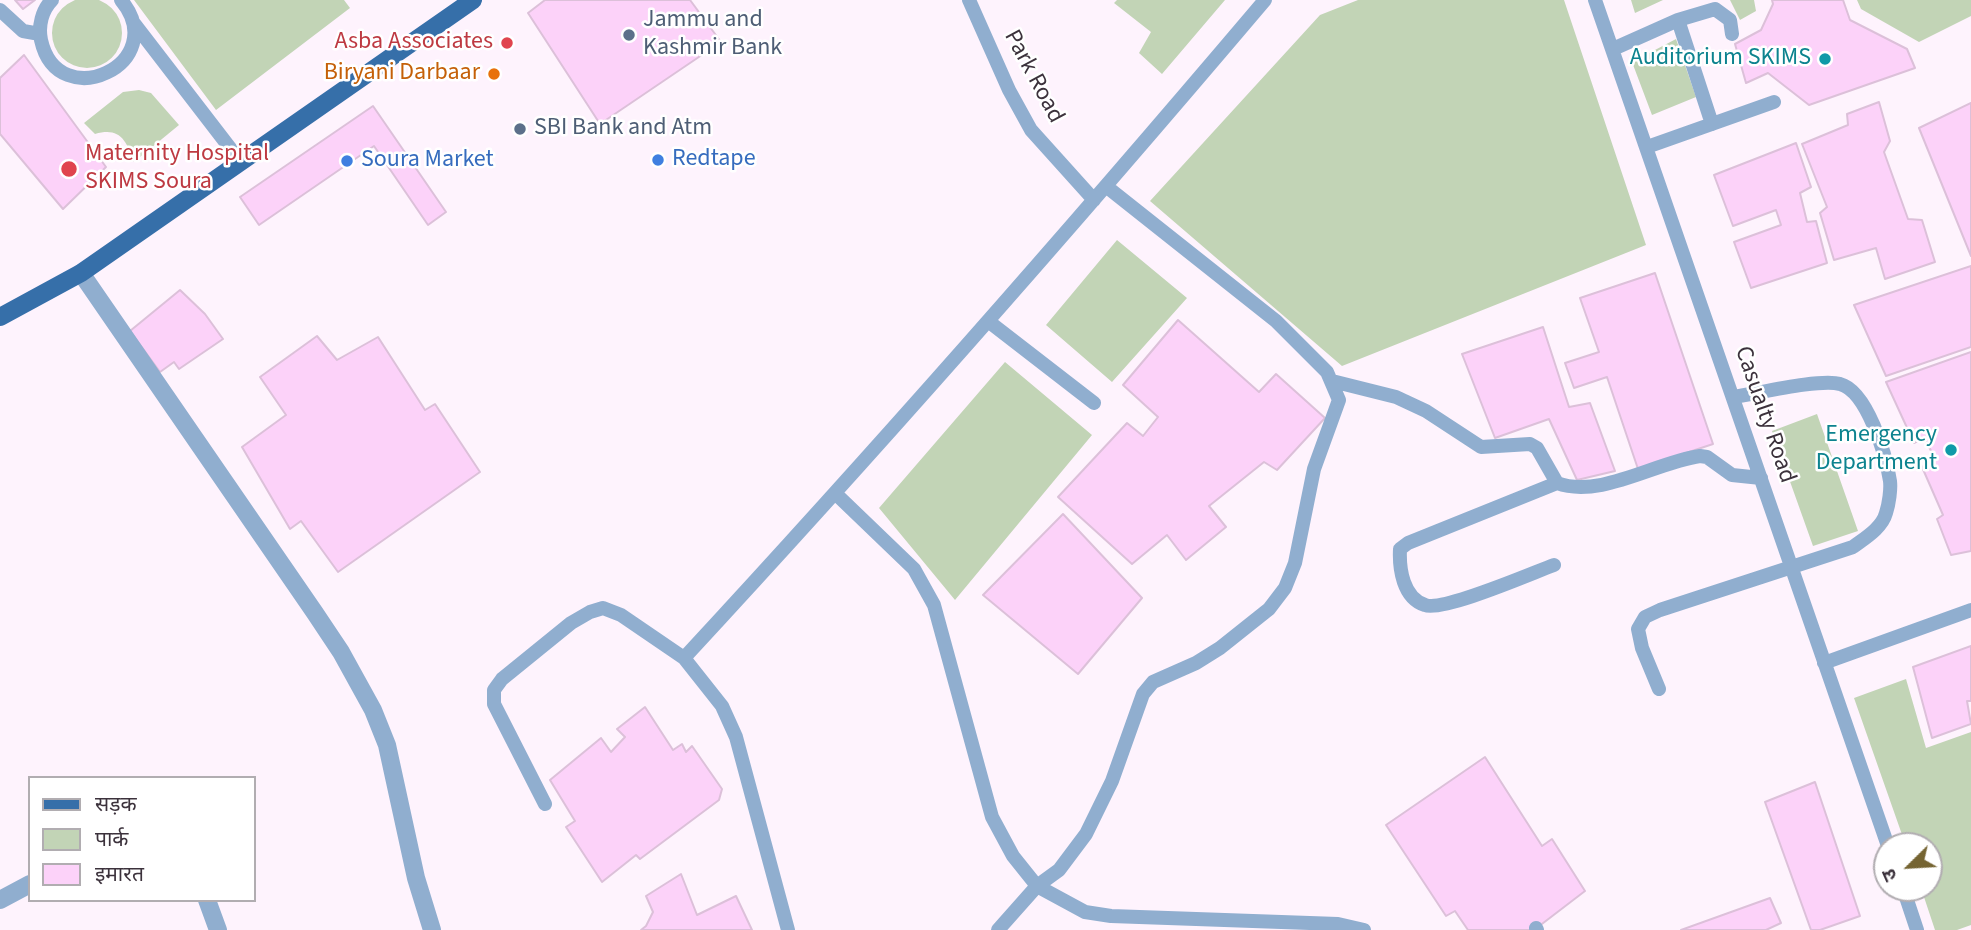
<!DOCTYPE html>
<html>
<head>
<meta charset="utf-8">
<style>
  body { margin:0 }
  #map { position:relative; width:1971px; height:930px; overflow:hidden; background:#fef3fd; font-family:"Source Sans 3","Noto Sans Devanagari",sans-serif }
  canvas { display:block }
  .legend { position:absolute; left:28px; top:776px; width:228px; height:126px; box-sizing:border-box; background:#fff; border:2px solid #b1adb1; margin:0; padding:9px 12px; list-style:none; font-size:21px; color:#3c323c }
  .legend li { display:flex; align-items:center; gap:14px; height:35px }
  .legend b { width:35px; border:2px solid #b1adb1 }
  .north { position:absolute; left:1873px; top:832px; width:70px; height:70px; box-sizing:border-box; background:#fff; border:2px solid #b1adb1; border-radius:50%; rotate:246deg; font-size:19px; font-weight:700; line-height:28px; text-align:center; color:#3c323c }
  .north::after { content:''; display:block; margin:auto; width:24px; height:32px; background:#756432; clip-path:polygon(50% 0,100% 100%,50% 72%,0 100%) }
</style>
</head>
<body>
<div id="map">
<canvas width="1971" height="930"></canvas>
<ul class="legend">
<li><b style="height:9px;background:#366fa9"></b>सड़क</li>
<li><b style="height:19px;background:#c2d4b6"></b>पार्क</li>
<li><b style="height:19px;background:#fcd2f9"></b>इमारत</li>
</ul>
<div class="north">उ</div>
</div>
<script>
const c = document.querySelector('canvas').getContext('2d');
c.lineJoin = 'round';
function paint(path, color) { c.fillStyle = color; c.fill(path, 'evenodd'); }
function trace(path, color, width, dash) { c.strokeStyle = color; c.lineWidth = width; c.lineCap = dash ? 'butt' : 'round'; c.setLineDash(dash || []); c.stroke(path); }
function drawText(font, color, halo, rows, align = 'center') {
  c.font = font + ' "Source Sans 3",sans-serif'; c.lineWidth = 5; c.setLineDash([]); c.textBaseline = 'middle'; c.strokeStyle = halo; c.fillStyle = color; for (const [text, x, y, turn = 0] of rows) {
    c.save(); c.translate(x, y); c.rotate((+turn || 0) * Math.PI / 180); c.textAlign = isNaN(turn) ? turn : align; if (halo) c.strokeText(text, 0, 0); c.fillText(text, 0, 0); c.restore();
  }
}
const green = new Path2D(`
  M52 33a35 35 0 1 1 70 0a35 35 0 1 1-70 0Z
  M134 0H344L350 8 216 110Z
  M1117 0H1225L1162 74 1139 53 1151 32 1114 3Z
  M1358 0H1564L1646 245 1342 366 1150 201 1320 15Z
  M1631 0H1663L1635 13Z
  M1730 0H1754L1756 11 1740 20Z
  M1857 0H1971V16L1919 42 1861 9Z
  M1676 39 1696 97 1652 115 1632 62Z
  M139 90 151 93 179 125 134 162C126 140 120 127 95 134L84 123 123 92Z
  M1117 240 1187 298 1112 382 1046 325Z
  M1005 362 1092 435 955 600 879 508Z
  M1817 414 1858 531 1813 546 1772 431Z
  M1906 679 1926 748 1971 732V925L1957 930H1935L1921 888H1929V846H1906L1854 698Z`);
const building = new Path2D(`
  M15 0H35L23 9Z
  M545 0H690L721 42 600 124 528 13Z
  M1772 0H1843L1850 20 1907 49 1915 68 1809 105 1768 73 1746 83 1735 44 1761 30 1773 4Z
  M24 55 106 167 63 209 0 134V78Z
  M1879 102 1890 141 1884 152 1908 219 1922 220 1935 262 1885 279 1876 248 1834 260 1820 213 1827 207 1802 144 1848 125 1847 114Z
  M1971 103V256L1919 128Z
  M373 106 446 212 428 225 374 146 259 225 240 197Z
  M1796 143 1811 187 1800 193 1807 222 1816 221 1827 263 1751 288 1734 242 1781 225 1776 210 1733 226 1714 175Z
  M1971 266V347L1886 376 1854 305Z
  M1655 273 1713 444 1638 469 1607 377 1574 388 1565 363 1599 352 1580 298Z
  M180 290 205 314 223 339 179 369 174 362 160 372 130 331Z
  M1178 320 1259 392 1276 374 1325 418 1277 470 1264 462 1209 506 1226 527 1186 560 1167 535 1132 564 1058 497 1127 423 1143 436 1158 417 1123 385Z
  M1543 327 1569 407 1590 403 1615 471 1577 480 1549 419 1495 438 1462 354Z
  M317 336 337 360 378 337 425 410 435 404 480 472 338 572 301 521 290 529 242 447 286 415 260 377Z
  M1971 352V551L1951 555 1937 519 1943 515 1922 467 1935 458 1924 438 1914 443 1886 382Z
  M1063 514 1142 598 1078 674 983 595Z
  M1971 646V701H1967L1971 724 1932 738 1913 667Z
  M645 707 673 750 682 744 686 752 692 746 722 789 719 800 640 859 636 855 602 882 566 827 575 821 550 780 601 738 611 752 625 737 617 729Z
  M1485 757 1542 846 1552 839 1585 891 1534 930H1468L1455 911 1446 916 1386 825Z
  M1815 782 1860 916 1820 930H1811L1765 802Z
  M681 874 697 915 736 896 752 930H641L646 926 653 912 646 896Z
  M1770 898 1781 923 1766 930H1681Z`);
const lane = new Path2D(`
  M52 0C42 10 38 26 41 40 58 117 173 63 121 0
  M969 0 1009 90 1031 130 1094 200
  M1595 0 1888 846
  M0 10 23 31 40 34
  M1678 20 1712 124
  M133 22 240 161
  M1613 49 1678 20 1715 9 1730 20 1732 34
  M1647 147 1774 102
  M988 321 1094 403
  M1332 381 1396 397 1426 411 1481 447 1530 444 1537 448 1557 483C1600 499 1656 462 1700 456L1707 457 1732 475 1761 478
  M836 494 914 569 934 605 992 817 1013 856 1037 886 1085 912 1111 916 1338 924 1364 930
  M1554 565C1532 573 1443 612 1425 605 1403 598 1399 569 1400 549L1408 543 1557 483
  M684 658C883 443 1076 223 1265 0
  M1824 663 1971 610
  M1659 689 1642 648 1638 629 1645 617 1660 610 1853 547C1865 538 1882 528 1886 513 1889 504 1891 489 1890 481 1886 455 1867 391 1840 384 1821 378 1755 394 1733 397
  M545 804 494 704V690L502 679 571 623 590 612 603 608 621 615 684 658 722 706 736 737 788 930
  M1903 888 1917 930
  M1536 928 1537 930
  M998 930 1037 886 1059 870 1086 834 1112 781 1143 694 1153 682 1196 663 1220 648 1269 609 1285 588 1295 563 1314 469 1339 400 1327 372 1276 321 1107 187`);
const street = new Path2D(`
  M81 273 315 613 341 652 373 710 387 745 416 878 432 930
  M0 900 30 884
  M207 900 218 930`);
const primary = new Path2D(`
  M0 317 81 273 473 0`);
const markers = [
  [629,35,7,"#5c6f8a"],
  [507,43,7,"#e0444e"],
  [1825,59,7,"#0f9aa8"],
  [494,74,7,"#e8710a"],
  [520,129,7,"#5c6f8a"],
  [658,160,7,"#3f7fe0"],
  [347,161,7,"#3f7fe0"],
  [69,169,9,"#e0444e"],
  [1951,450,7,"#0f9aa8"]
];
const serviceNames = [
  ["Jammu and",643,21],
  ["Kashmir Bank",643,49],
  ["SBI Bank and Atm",534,129]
];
const healthNames = [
  ["Asba Associates",493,43],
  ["Maternity Hospital",85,155,"left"],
  ["SKIMS Soura",85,183,"left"]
];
const cultureNames = [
  ["Auditorium SKIMS",1811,59],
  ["Emergency",1937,436],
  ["Department",1937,464]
];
const foodNames = [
  ["Biryani Darbaar",480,74]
];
const streetNames = [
  ["Park Road",1033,77,62],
  ["Casualty Road",1764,415,71]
];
const shopNames = [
  ["Redtape",672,160],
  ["Soura Market",361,161]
];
paint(green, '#c2d4b6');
paint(building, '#fcd2f9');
trace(building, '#dcc0d9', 2);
trace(lane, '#90aecf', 14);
trace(street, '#90aecf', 18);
trace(primary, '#366fa9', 18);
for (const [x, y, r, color] of markers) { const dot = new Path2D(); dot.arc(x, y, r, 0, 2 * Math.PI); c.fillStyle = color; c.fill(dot); trace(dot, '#fff', 2.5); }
drawText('24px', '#4e5e75', '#fff', serviceNames, 'left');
drawText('24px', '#be3a42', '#fff', healthNames, 'right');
drawText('24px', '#0d838f', '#fff', cultureNames, 'right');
drawText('24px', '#c56008', '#fff', foodNames, 'right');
drawText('24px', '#3c323c', '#fff', streetNames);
drawText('24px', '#366cbe', '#fff', shopNames, 'left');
</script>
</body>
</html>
